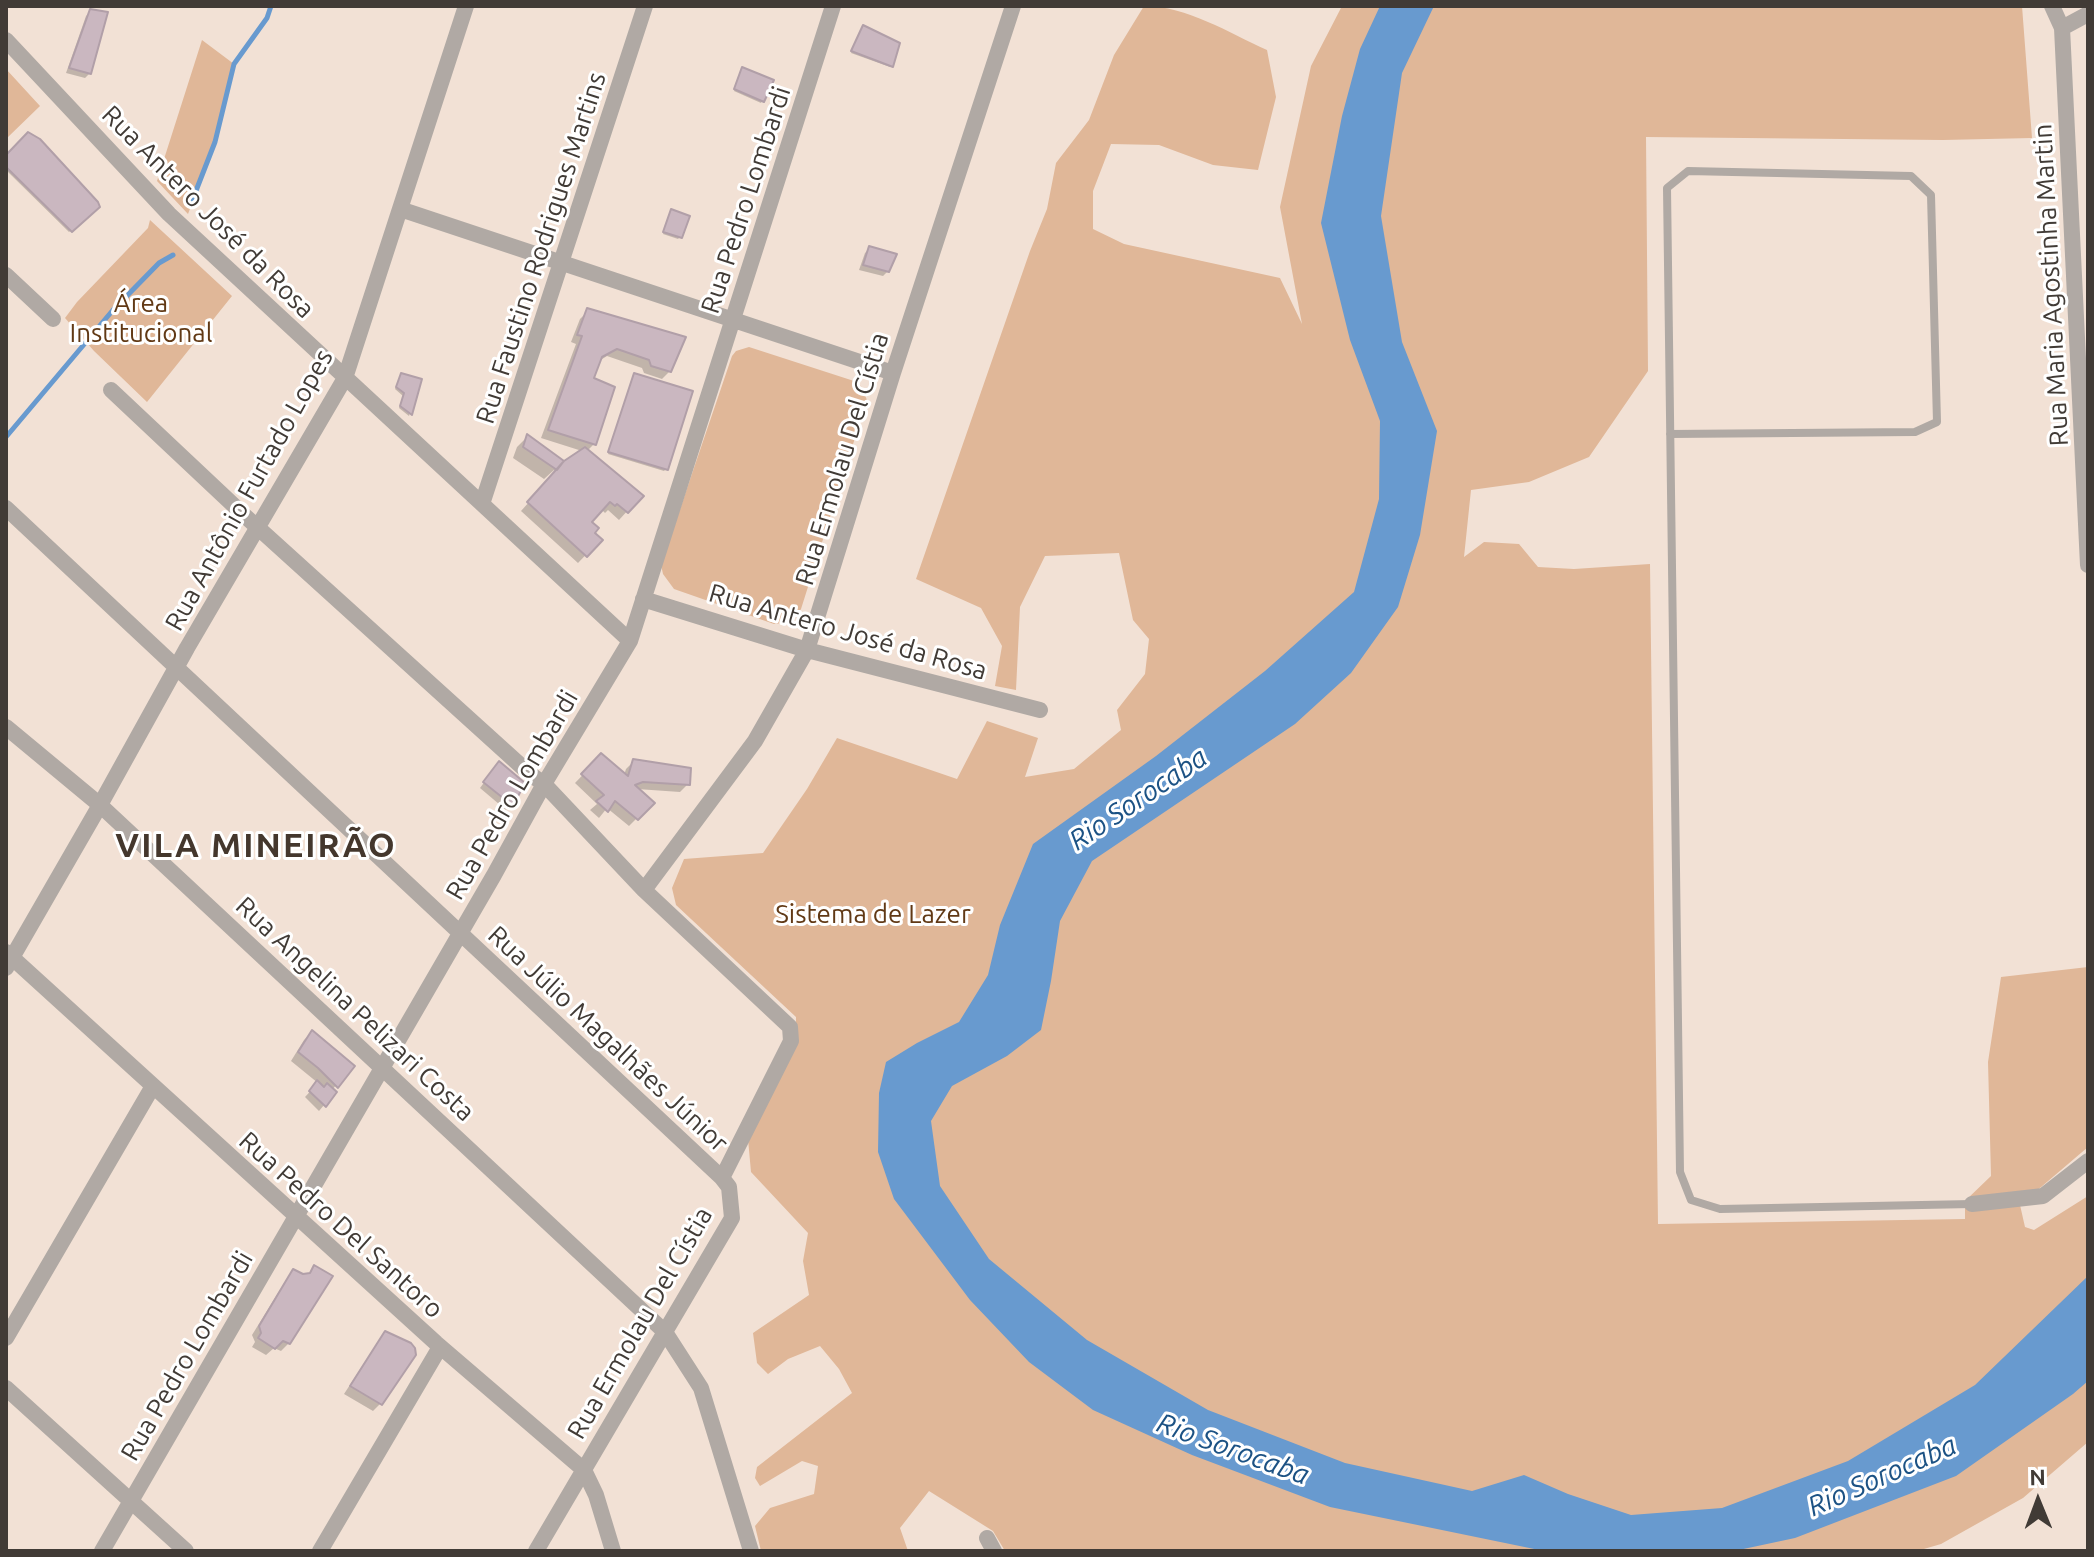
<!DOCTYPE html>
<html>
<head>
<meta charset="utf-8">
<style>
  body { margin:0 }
  #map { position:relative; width:2094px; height:1557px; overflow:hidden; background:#f2e1d5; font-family:Ubuntu,sans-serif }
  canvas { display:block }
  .frame { position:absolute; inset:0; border:8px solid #413b36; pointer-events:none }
  .north { position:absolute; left:1998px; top:1461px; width:80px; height:80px; -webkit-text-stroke:6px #fff; paint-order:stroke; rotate:359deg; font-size:22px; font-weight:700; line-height:32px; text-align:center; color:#413b36 }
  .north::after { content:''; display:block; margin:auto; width:28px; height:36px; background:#413b36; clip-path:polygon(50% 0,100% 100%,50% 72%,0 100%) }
</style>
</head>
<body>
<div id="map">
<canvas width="2094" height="1557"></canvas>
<div class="frame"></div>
<div class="north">N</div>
</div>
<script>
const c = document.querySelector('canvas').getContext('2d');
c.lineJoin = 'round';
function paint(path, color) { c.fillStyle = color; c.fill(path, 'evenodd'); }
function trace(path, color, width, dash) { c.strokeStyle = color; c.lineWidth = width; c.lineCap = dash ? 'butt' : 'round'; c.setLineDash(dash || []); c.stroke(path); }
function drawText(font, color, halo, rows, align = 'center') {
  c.font = font + ' Ubuntu,sans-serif'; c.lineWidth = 6; c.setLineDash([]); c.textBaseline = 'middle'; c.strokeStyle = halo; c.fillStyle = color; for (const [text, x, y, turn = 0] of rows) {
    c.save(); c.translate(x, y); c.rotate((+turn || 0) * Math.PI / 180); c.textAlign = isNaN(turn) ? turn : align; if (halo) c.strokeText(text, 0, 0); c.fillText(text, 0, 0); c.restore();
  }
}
const green = new Path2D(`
  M1144 6C1187 6 1229 33 1267 50L1276 97 1258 170 1213 165 1159 145 1111 144 1093 191V229L1124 244 1280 278 1302 324 1280 207 1311 66 1342 6H2022L2032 138 1943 140 1646 137 1648 371 1589 457 1529 482 1471 490 1464 557 1484 542 1519 544 1538 567 1574 569 1650 564 1658 1224 1965 1219V1201L1991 1176 1988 1062 2001 977 2088 967V1147L2020 1205 2025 1227 2034 1230 2088 1196V1442L2023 1498 1941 1544 1917 1551H1005L993 1531 929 1491 900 1528 908 1551H761L755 1526 770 1508 814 1494 818 1466 802 1461 760 1486 755 1478 757 1467 852 1393 839 1369 820 1346 788 1359 768 1374 757 1363 753 1333 809 1295 803 1261 808 1233 751 1172 748 1139 796 1039V1017L676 905 672 888 684 859 763 853 807 789 837 738 957 779 987 721 1038 738 1025 777 1074 769 1121 730 1117 710 1145 674 1149 639 1133 620 1119 553 1045 556 1020 607 1016 690 995 686 1002 646 981 608 916 579 1030 251 1047 209 1056 163 1089 120 1114 55Z
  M202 40 234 64 215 142 188 214 157 181Z
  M6 69 40 106 6 139Z
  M150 220 232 296 147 402 94 351 65 318 77 302 148 228Z
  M749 347 854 381 861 386 867 400 801 609C794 621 788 623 774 624L674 589 663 574 661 565 732 356 736 351Z`);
const water = new Path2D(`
  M1380 6H1434L1402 73 1381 216 1402 342 1437 431 1420 535 1398 607 1351 673 1295 724 1092 861 1060 921 1051 981 1041 1030 1007 1056 952 1086 931 1121 940 1186 989 1259 1087 1340 1208 1410 1345 1463 1472 1491 1524 1475 1568 1494 1631 1515 1722 1508 1848 1461 1975 1385 2088 1276V1381L2073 1394 1956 1476 1795 1538 1734 1551H1544L1330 1507 1192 1455 1093 1410 1029 1362 970 1300 894 1199 878 1152 879 1093 886 1062 917 1043 959 1022 988 975 1000 925 1033 844 1156 756 1265 671 1354 592 1379 499 1380 421 1350 340 1321 223 1342 116 1360 49Z`);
const shadow = new Path2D(`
  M91 11 90 73 85 78 66 73 86 16Z
  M862 29 891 66 890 67 851 53Z
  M741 71 762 101 761 103 734 91Z
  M6 158 98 207 69 232 6 170Z
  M670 213 680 237 678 239 663 234Z
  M870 248 888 271 883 276 859 270 865 253Z
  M588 311 670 371 662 379 644 373 642 368 607 356 599 361 592 379 594 444 587 451 641 496 619 520 608 510 605 513 601 509 589 522 592 533 600 540 578 563 521 511 556 472 554 470 544 479 513 458 517 447 528 436 556 468 582 451 541 438 576 344 571 342 580 319Z
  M634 375 666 469 664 471 608 454Z
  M400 377 419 380 409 416 399 408 403 396 395 389Z
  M601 756 624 775 626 769 634 761 688 784 680 792 637 789 652 803 629 826 607 808 599 818 590 810 597 804 575 783Z
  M494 769 523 784 506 810 480 788Z
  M312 1032 352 1066 332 1090 335 1092 319 1111 305 1097 318 1083 291 1061 304 1040Z
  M315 1267 289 1343 281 1351 274 1348 266 1355 252 1347 255 1342 252 1335 286 1280 294 1272 307 1276Z
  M385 1334 381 1403 373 1411 344 1394 378 1342Z`);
const stream = new Path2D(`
  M192 201 215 142 234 64 267 18 271 6
  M6 437 113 310 159 263 173 255`);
const building = new Path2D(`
  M90 9 108 12 91 74 69 68Z
  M863 25 900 43 893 67 851 51Z
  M742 67 774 80 764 102 734 89Z
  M28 132 40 139 98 202 100 207 72 232 6 167V155Z
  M671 209 690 216 682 238 663 232Z
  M869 246 897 254 889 272 863 265Z
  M587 308 686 337 671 372 651 366 649 360 617 349 602 357 594 378 615 387 596 445 548 430 582 336 577 335Z
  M401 373 422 379 412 415 400 406 404 393 396 387Z
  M634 373 693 391 668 470 608 452Z
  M527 434 564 461 557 470 523 447Z
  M585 447 644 496 628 513 617 504 615 506 610 502 592 522 599 528 595 533 603 540 587 557 527 502 564 461Z
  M601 753 628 776 633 759 691 768 690 785 643 782 635 785 655 803 638 820 615 801 608 812 596 801 604 795 581 774Z
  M499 761 525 783 513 806 483 782Z
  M312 1030 355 1066 338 1088 318 1068 298 1052Z
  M317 1080 324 1087 327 1083 337 1092 326 1107 309 1091Z
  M314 1265 333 1276 290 1344 283 1341 275 1349 258 1338 261 1333 259 1326 293 1269 303 1274 310 1273Z
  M385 1331 411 1343 415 1348 416 1355 382 1405 350 1386Z`);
const lane = new Path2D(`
  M1670 434 1915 432 1937 422 1931 195 1911 176 1688 171 1667 188 1680 1172 1691 1200 1720 1209 1972 1204`);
const street = new Path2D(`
  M2052 6 2062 28 2088 565
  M2062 28 2088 14
  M6 40 169 214 630 641
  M400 209 893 373
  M6 275 53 319
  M111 390 245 516 530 774 544 784 644 890 790 1027 791 1041 722 1178
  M482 504 645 6
  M6 508 722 1178 729 1187 732 1218 536 1551
  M643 599 807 650 1040 710
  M6 727 100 805 665 1332 701 1388 751 1551
  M644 890 755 741 807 650 893 373 1013 6
  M6 952 436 1343 584 1470 596 1495 613 1551
  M6 968 100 805 187 648 345 378 466 6
  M1972 1204 2043 1196 2088 1161
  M6 1338 153 1086
  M6 1388 186 1551
  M987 1538 994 1551
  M102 1551 494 875 544 784 630 641 833 6
  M320 1551 440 1347`);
const streetNames = [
  ["Rua Pedro Lombardi",746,200,-72],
  ["Rua Antero José da Rosa",208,212,45],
  ["Rua Faustino Rodrigues Martins",541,248,-72],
  ["Rua Maria Agostinha Martin",2051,285,-93],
  ["Rua Ermolau Del Cístia",842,459,-73],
  ["Rua Antônio Furtado Lopes",249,490,-61],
  ["Rua Antero José da Rosa",848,632,16],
  ["Rua Pedro Lombardi",512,795,-60],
  ["Rua Angelina Pelizari Costa",355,1009,43],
  ["Rua Júlio Magalhães Júnior",608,1039,43],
  ["Rua Pedro Del Santoro",341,1225,42],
  ["Rua Ermolau Del Cístia",640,1323,-60],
  ["Rua Pedro Lombardi",187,1356,-60]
];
const parkNames = [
  ["Área",141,303],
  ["Institucional",141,333],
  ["Sistema de Lazer",873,914]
];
const waterNames = [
  ["Rio Sorocaba",1138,799,-34],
  ["Rio Sorocaba",1233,1449,20],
  ["Rio Sorocaba",1882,1476,-24]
];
const districtNames = [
  ["VILA MINEIRÃO",256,846]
];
paint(green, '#e0b798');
paint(water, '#689acf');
paint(shadow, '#0003');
trace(stream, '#689acf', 5);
paint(building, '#cab7c0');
trace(building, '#b19fa8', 2);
trace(lane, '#b0a9a4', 8);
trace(street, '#b0a9a4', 16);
drawText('26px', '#413b36', '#fff', streetNames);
drawText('26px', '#613915', '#fff', parkNames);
drawText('italic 28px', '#1c5284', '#fff', waterNames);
c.letterSpacing = '2px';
drawText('bold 34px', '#44372d', '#fff', districtNames);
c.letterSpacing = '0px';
</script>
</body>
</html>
